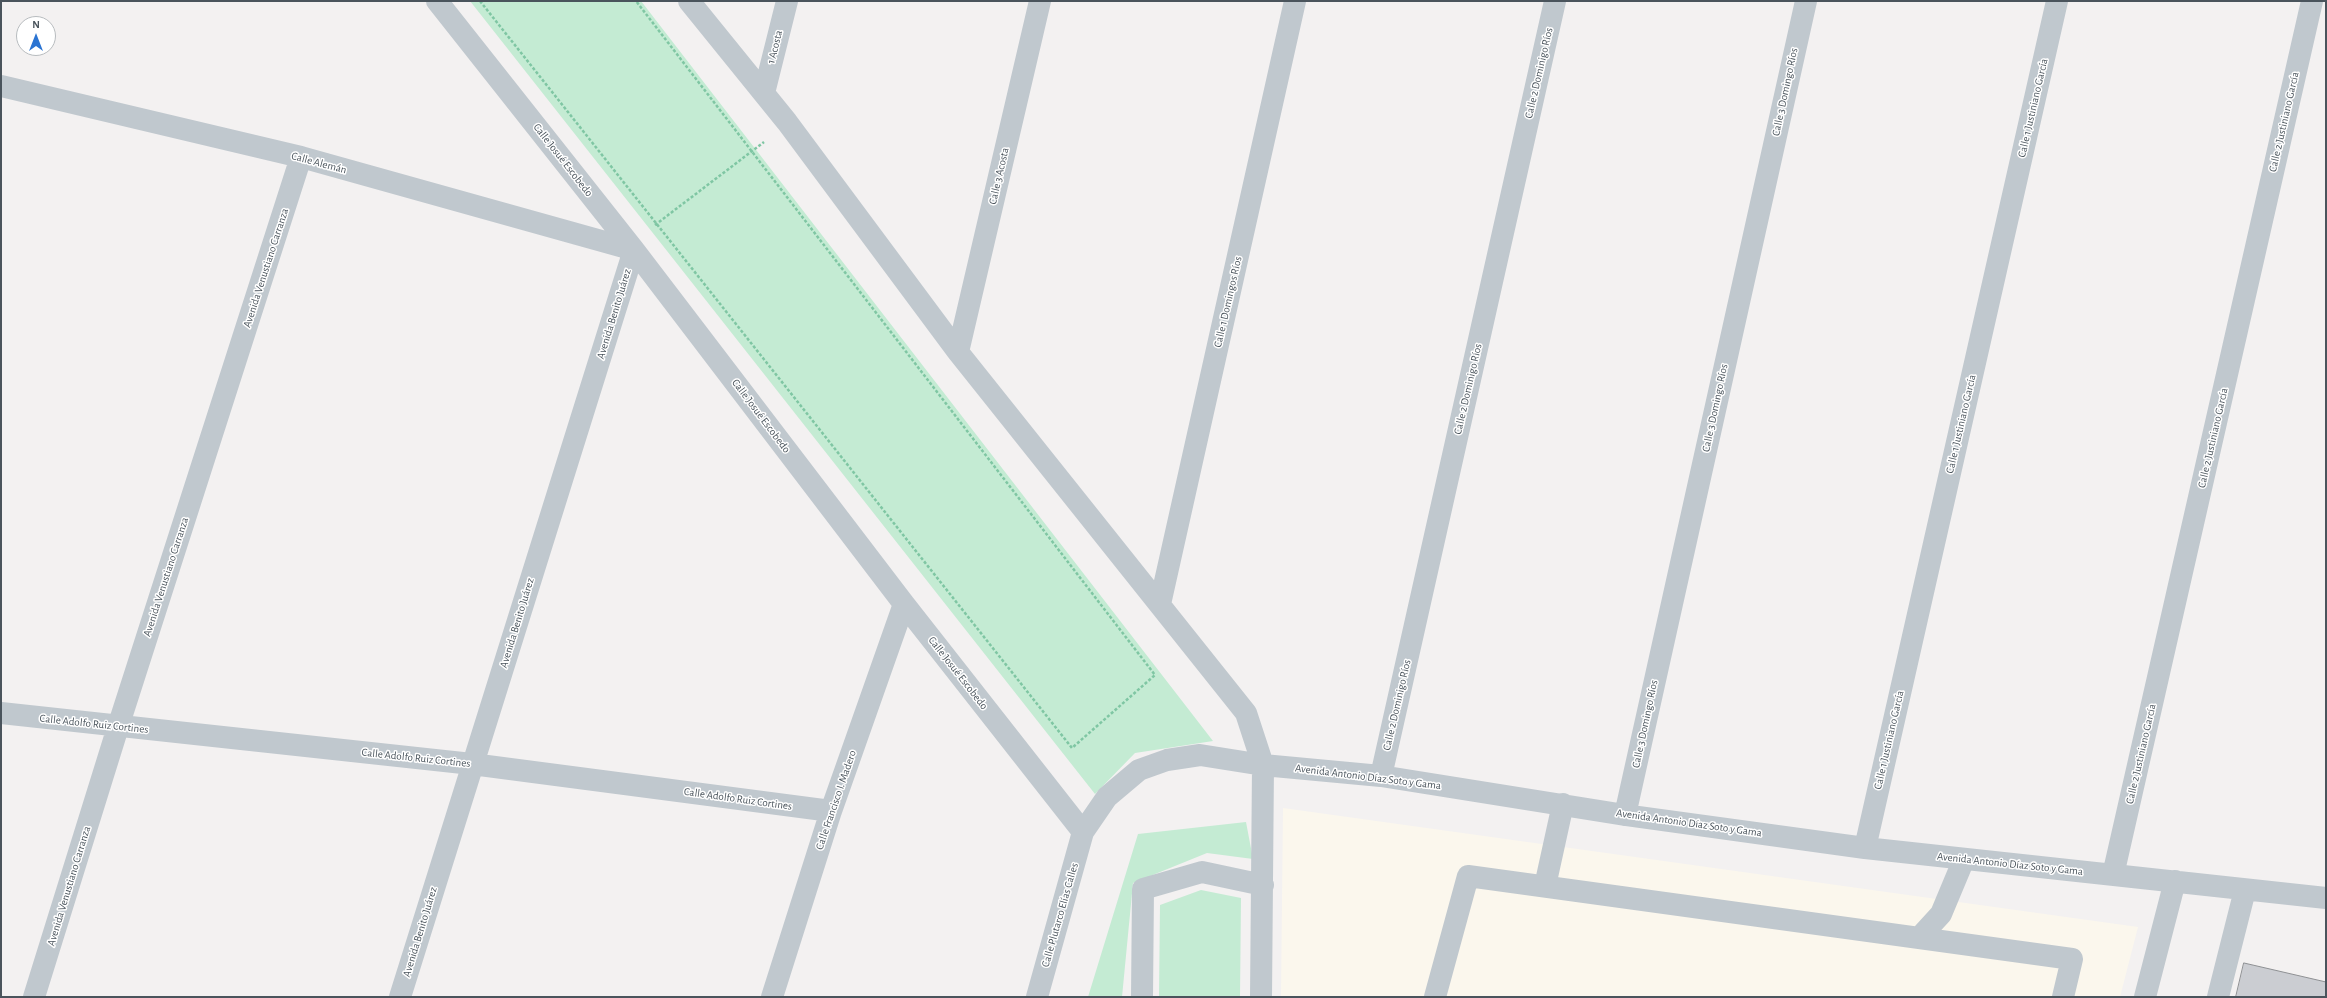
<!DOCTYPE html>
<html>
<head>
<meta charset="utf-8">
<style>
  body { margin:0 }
  #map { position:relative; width:2327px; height:998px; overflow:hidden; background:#f3f1f1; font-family:"Alegreya Sans",sans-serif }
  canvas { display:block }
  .frame { position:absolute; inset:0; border:2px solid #4a545c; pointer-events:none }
  .north { position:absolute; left:16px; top:16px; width:40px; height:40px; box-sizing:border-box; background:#fff; border:1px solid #b7bbbe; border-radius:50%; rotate:0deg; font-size:11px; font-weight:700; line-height:16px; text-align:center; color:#4a545c }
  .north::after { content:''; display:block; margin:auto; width:14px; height:18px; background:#2b74d2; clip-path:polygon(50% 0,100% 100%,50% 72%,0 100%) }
</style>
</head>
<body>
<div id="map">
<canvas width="2327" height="998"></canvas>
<div class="frame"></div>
<div class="north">N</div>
</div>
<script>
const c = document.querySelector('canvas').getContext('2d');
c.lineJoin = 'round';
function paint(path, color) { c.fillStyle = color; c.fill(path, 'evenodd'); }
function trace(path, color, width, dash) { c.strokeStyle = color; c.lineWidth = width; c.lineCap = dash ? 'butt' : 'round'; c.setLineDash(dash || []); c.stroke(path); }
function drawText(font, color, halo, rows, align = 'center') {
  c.font = font + ' "Alegreya Sans",sans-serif'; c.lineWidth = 3; c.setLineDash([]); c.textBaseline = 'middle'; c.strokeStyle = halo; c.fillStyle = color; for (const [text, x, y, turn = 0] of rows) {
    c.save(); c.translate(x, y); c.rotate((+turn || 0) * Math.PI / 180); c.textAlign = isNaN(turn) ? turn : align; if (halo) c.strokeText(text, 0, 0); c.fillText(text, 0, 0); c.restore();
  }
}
const commercial = new Path2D(`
  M1283 808 2138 927 2120 997H1281Z`);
const green = new Path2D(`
  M470 1H641L1213 741 1135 753 1095 794Z
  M1246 822 1253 859 1207 853 1133 883 1122 997H1088L1138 834Z
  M1201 890 1241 898 1240 997H1159L1160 905Z`);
const building = new Path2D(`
  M2244 963 2326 982V997H2236Z`);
const path = new Path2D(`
  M480 1 1072 748 1155 675 636 1
  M655 225 764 142`);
const minor = new Path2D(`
  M437 1 634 250 904 604 1083 832
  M689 1 787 122 958 352 1246 713 1263 765 1261 997
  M1 86 301 157 634 250 400 997
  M764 93 787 1
  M958 352 1040 1
  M1160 604 1295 1
  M1 713 472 764 831 811
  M1381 776 1555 1
  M1625 815 1806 1
  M1865 848 2057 1
  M2113 875 2312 1
  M1545 886 1563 804
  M1920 937 1941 914 1964 859
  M34 997 118 727 301 157
  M772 997 831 811 904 604
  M1037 997 1083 832 1107 797 1139 770 1167 760 1200 755 1263 765 1381 776 1625 815 1865 848 2326 898
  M1142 997 1143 889 1202 872 1263 885
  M1435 997 1468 876 2072 959 2063 997
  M2145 997 2175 881
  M2218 997 2245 890`);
const streetNames = [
  ["1 Acosta",775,47,-76],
  ["Calle 2 Dominigo Ríos",1539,73,-77],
  ["Calle 3 Domingo Ríos",1785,92,-78],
  ["Calle 1 Justiniano García",2033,108,-77],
  ["Calle 2 Justiniano García",2284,122,-77],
  ["Calle Josué Escobedo",563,160,52],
  ["Calle Alemán",319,163,15],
  ["Calle 3 Acosta",999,176,-77],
  ["Avenida Venustiano Carranza",266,268,-72],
  ["Calle 1 Domingos Ríos",1228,302,-77],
  ["Avenida Benito Juárez",614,314,-73],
  ["Calle 2 Dominigo Ríos",1468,389,-77],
  ["Calle 3 Domingo Ríos",1715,408,-78],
  ["Calle Josué Escobedo",761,416,53],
  ["Calle 1 Justiniano García",1961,424,-77],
  ["Calle 2 Justiniano García",2213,438,-77],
  ["Avenida Venustiano Carranza",166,577,-72],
  ["Avenida Benito Juárez",517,623,-73],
  ["Calle Josué Escobedo",958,673,52],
  ["Calle 2 Dominigo Ríos",1397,705,-77],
  ["Calle Adolfo Ruiz Cortines",94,724,6],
  ["Calle 3 Domingo Ríos",1645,724,-78],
  ["Calle 1 Justiniano García",1889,740,-77],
  ["Calle 2 Justiniano García",2141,754,-77],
  ["Calle Adolfo Ruiz Cortines",416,758,6],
  ["Avenida Antonio Díaz Soto y Gama",1368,777,7],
  ["Calle Adolfo Ruiz Cortines",738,799,8],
  ["Calle Francisco I. Madero",836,800,-71],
  ["Avenida Antonio Díaz Soto y Gama",1689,823,8],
  ["Avenida Antonio Díaz Soto y Gama",2010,864,6],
  ["Avenida Venustiano Carranza",69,886,-73],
  ["Calle Plutarco Elías Calles",1060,915,-74],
  ["Avenida Benito Juárez",420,932,-73]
];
paint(commercial, '#fbf7ed');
paint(green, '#c4ebd3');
paint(building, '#cbcdd2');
trace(building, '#8e9093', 1);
trace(path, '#7fc6a3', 2.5, [3, 2]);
trace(minor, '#c0c8ce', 22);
drawText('11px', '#4a545c', '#fff', streetNames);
</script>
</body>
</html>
